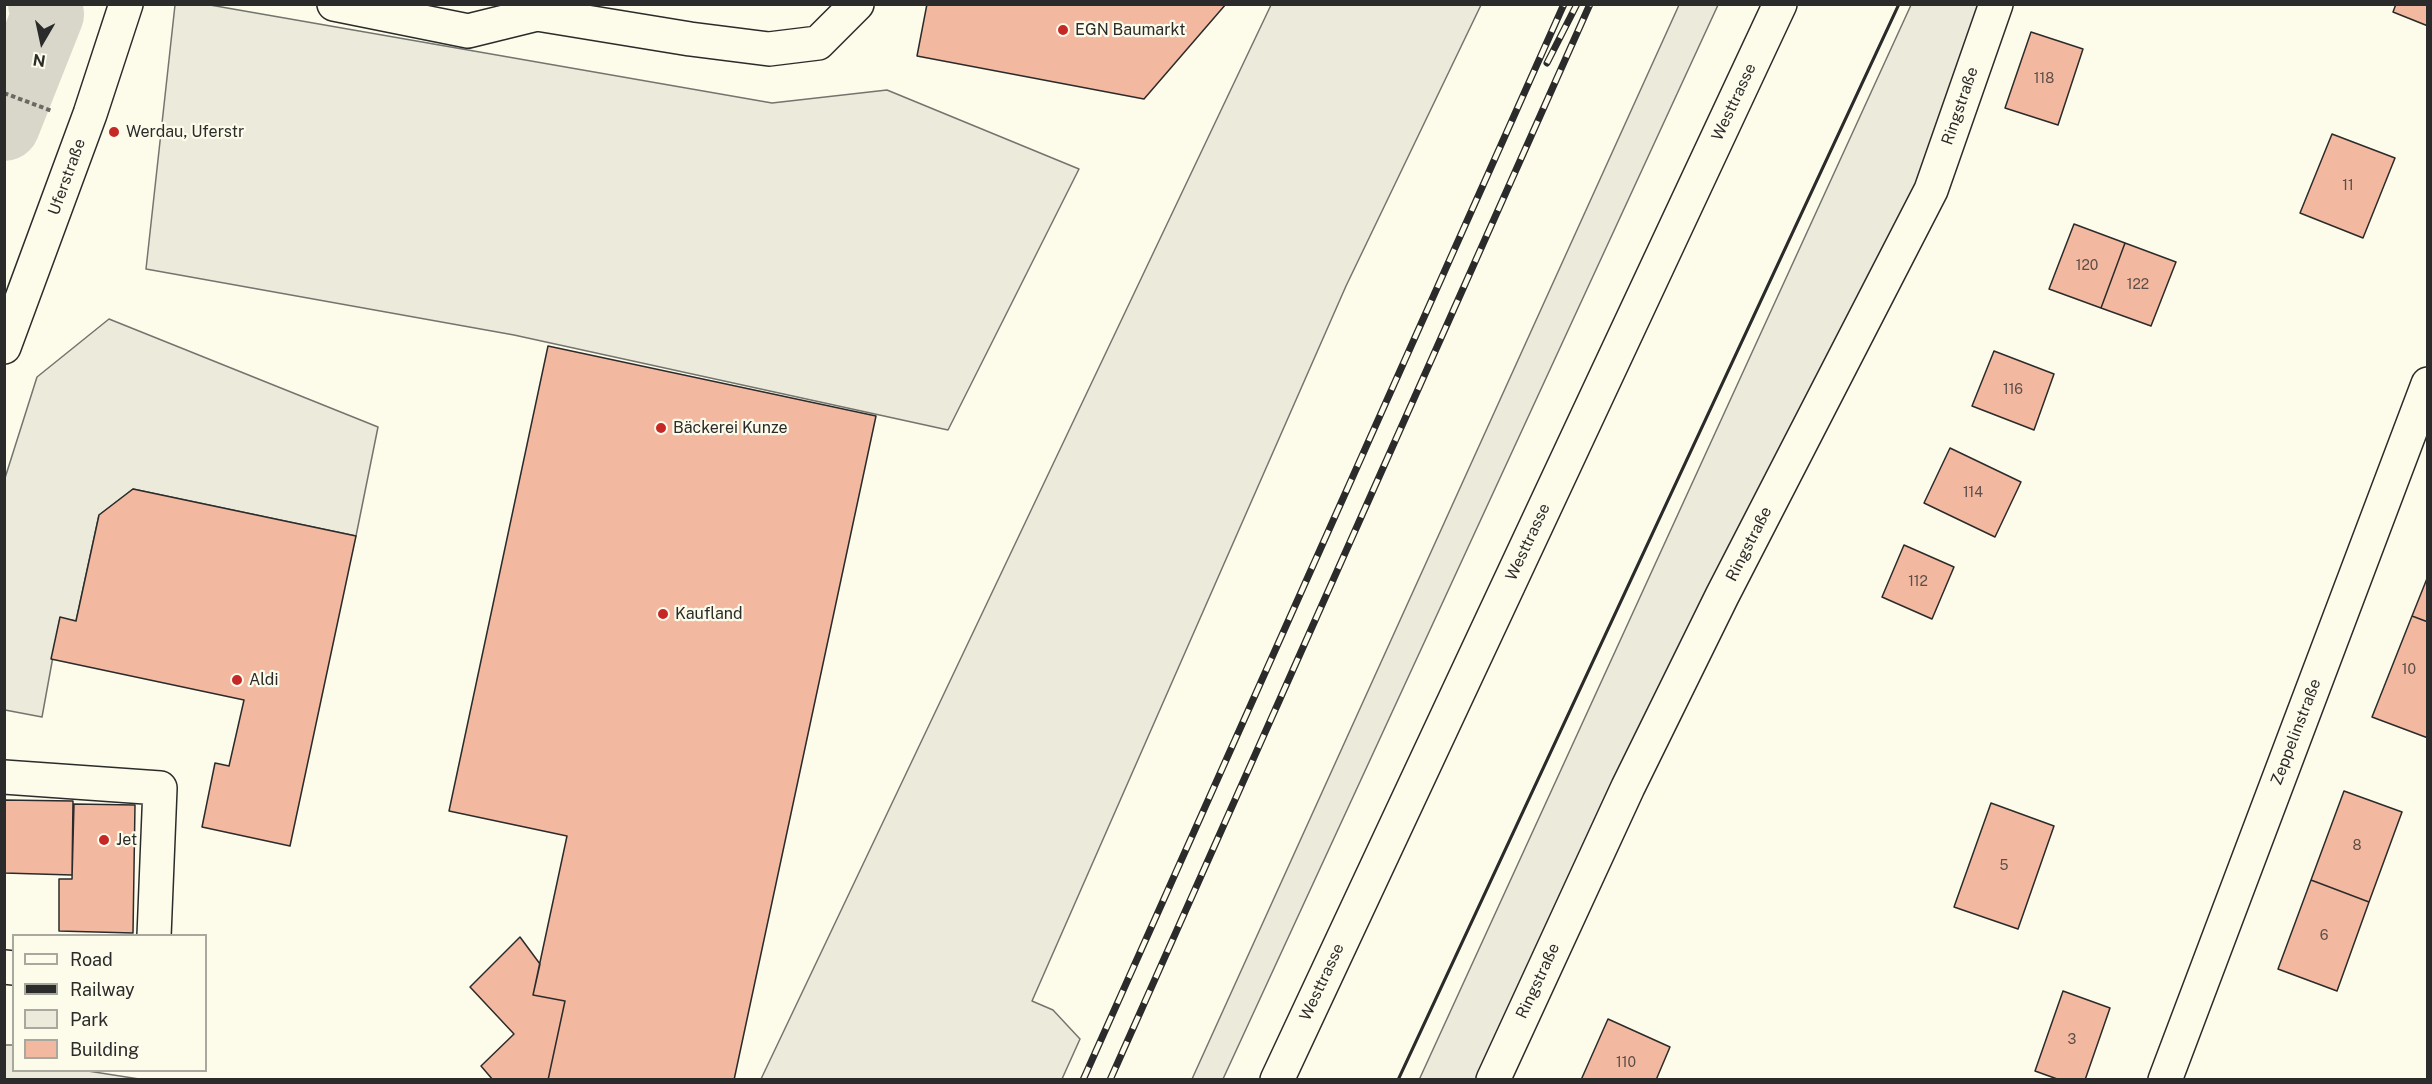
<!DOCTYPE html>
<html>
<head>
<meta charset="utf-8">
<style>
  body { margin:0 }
  #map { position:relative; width:2432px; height:1084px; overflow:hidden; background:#fdfbea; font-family:"Public Sans",sans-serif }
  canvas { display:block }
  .frame { position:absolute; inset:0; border:6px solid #2b2b2b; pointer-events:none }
  .legend { position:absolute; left:12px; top:934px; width:195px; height:138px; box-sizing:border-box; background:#fdfbea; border:2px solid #a9a89e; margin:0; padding:8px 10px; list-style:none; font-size:18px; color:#2b2b2b }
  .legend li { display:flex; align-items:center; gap:12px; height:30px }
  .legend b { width:30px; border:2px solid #a9a89e }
  .north { position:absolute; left:12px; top:12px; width:60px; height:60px; -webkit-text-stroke:4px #fdfbea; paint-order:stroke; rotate:189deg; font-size:16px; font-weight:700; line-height:24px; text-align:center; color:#2b2b2b }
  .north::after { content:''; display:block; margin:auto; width:21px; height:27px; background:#2b2b2b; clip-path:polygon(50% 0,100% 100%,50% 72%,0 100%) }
</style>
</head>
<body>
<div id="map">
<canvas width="2432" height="1084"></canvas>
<div class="frame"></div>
<ul class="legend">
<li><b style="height:8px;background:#fdfbea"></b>Road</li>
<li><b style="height:8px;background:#2b2b2b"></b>Railway</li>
<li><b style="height:16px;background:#ecebdb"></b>Park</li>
<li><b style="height:16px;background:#f2b8a0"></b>Building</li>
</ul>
<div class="north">N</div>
</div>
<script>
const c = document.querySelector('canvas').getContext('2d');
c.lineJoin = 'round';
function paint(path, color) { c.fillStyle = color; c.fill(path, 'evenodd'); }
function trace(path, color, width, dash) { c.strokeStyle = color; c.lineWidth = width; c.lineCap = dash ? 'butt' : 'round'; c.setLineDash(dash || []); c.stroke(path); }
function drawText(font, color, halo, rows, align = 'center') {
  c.font = font + ' "Public Sans",sans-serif'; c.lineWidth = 4.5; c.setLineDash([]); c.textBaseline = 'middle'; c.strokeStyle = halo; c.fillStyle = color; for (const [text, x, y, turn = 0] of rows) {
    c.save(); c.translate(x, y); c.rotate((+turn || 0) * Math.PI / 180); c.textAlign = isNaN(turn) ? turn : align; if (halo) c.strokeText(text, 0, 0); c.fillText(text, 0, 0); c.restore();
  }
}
const green = new Path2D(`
  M1271 5H1481L1346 286 1032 1001 1053 1010 1080 1039 1062 1079H761Z
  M1679 5H1718L1223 1079H1192Z
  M1911 5H1996L1931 190 1493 1079 1419 1080Z`);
const parking = new Path2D(`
  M175 5H210L772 103 887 90 1079 169 948 430 514 335 146 269Z
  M109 319 378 427 356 536 133 489 99 515 76 621 60 618 42 717 5 710V478L37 377Z
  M5 1045H13L14 1070 88 1071 139 1079H5Z`);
const river = new Path2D(`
  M4 125 48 14 44 4`);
const building = new Path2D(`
  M927 4H1226L1144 99 917 56Z
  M2396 4H2428V26L2393 12Z
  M2031 32 2083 49 2058 125 2005 108Z
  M2332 134 2395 158 2363 238 2300 213Z
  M2074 224 2125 243 2101 308 2049 289Z
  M2125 243 2176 262 2151 326 2101 308Z
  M548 346 876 416 734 1080H548L565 1001 533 995 567 836 449 811Z
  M1994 351 2054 374 2034 430 1972 406Z
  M1950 448 2021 482 1995 537 1924 503Z
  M133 489 356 536 290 846 202 827 215 763 229 766 244 700 51 659 60 617 76 621 99 515Z
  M1904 545 1954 567 1932 619 1882 597Z
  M2428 576V622L2412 616Z
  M2412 616 2428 622V738L2372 717Z
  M2344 791 2402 812 2369 902 2311 880Z
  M4 800 73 801 72 875 4 873Z
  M1991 803 2054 826 2018 929 1954 907Z
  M74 804 135 805 133 933 59 931V879H72Z
  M2311 880 2369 902 2337 991 2278 969Z
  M520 937 540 964 533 995 565 1001 548 1080H493L481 1066 514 1034 470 987Z
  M2063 991 2110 1008 2085 1080H2060L2035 1071Z
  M1608 1019 1670 1047 1656 1080H1581Z`);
const path = new Path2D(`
  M4 93 52 111`);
const minor = new Path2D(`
  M334 4 468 31 537 14 690 39 769 49 818 43 857 4
  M4 347 90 114 126 4
  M4 777 160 788 154 936
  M4 967 14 968
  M1493 1080 1628 787 1722 596 1931 190 1996 4
  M2165 1080 2428 384`);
const major = new Path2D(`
  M1277 1080 1780 4`);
const rail = new Path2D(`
  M1547 63 1577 4
  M1083 1080 1564 4
  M1110 1080 1590 4`);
const wall = new Path2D(`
  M1398 1080 1899 4`);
const markers = [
  [1063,30,6,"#c62828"],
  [114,132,6,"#c62828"],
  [661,428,6,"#c62828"],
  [663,614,6,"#c62828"],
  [237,680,6,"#c62828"],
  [104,840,6,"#c62828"]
];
const numberNames = [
  ["118",2044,79],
  ["11",2348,186],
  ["120",2087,266],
  ["122",2138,285],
  ["116",2013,390],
  ["114",1973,493],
  ["112",1918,582],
  ["10",2409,670],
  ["8",2357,846],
  ["5",2004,866],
  ["6",2324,936],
  ["3",2072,1040],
  ["110",1626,1063]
];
const poiNames = [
  ["EGN Baumarkt",1075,30],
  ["Werdau, Uferstr",126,132],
  ["Bäckerei Kunze",673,428],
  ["Kaufland",675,614],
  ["Aldi",249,680],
  ["Jet",116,840]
];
const streetNames = [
  ["Westtrasse",1734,102,-65],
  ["Ringstraße",1960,106,-71],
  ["Uferstraße",67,177,-70],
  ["Westtrasse",1528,542,-65],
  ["Ringstraße",1749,544,-63],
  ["Zeppelinstraße",2296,732,-69],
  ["Ringstraße",1538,981,-65],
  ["Westtrasse",1322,982,-65]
];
paint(green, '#ecebdb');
trace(green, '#74746e', 1.5);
paint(parking, '#eceadb');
trace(parking, '#74746e', 1.5);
trace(river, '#d8d7c9', 72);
paint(building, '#f2b8a0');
trace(building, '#2b2b2b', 1.5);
trace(minor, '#2b2b2b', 36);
trace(major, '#2b2b2b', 36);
trace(path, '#6a6964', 4, [4.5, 3]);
trace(minor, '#fdfbea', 33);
trace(major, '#fdfbea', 33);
trace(rail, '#2b2b2b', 7);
trace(rail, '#fdfbea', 4.5, [14]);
trace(wall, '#2b2b2b', 3);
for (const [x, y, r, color] of markers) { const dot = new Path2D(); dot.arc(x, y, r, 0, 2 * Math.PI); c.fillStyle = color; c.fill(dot); trace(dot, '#fdfbea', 2); }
drawText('14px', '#5d4e48', null, numberNames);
drawText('16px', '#2b2b2b', '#fdfbea', poiNames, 'left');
drawText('16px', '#2b2b2b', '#fdfbea', streetNames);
</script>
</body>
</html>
